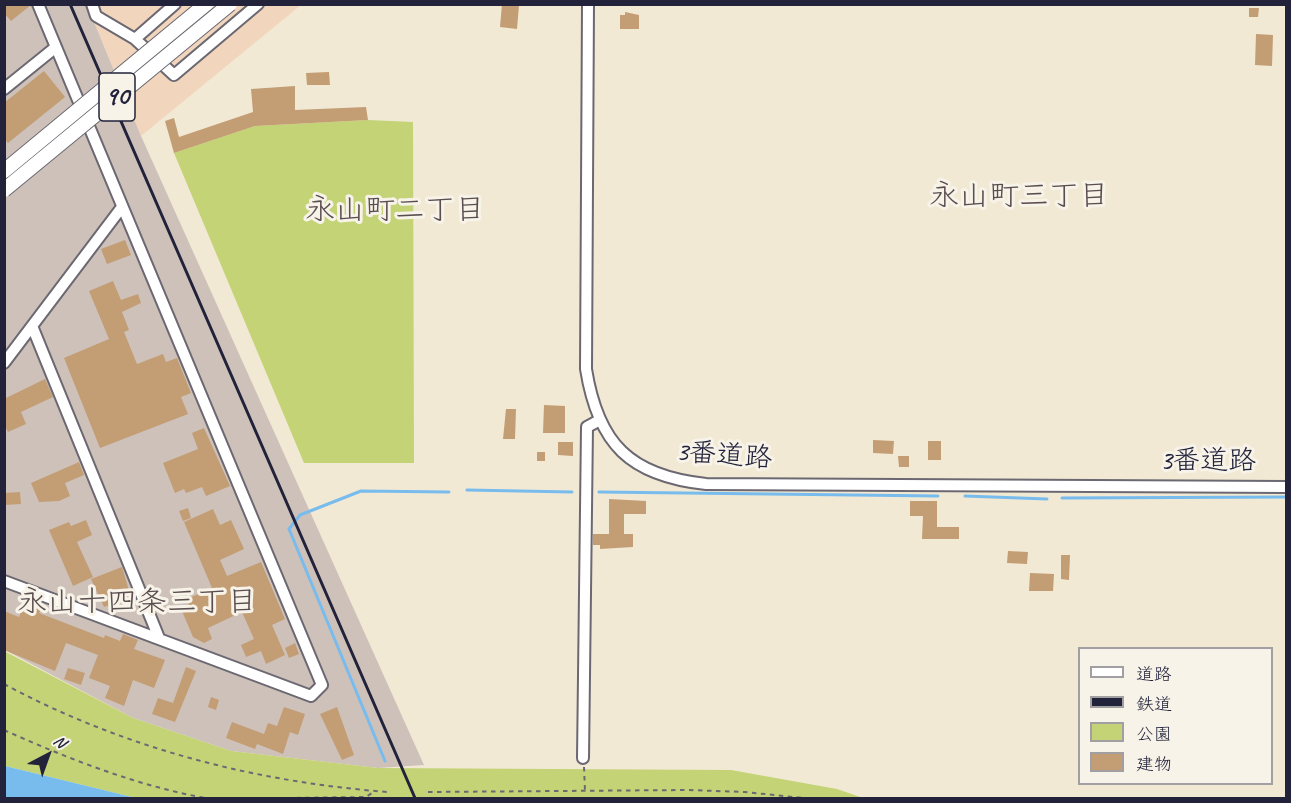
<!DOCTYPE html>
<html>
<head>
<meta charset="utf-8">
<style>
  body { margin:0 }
  #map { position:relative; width:1291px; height:803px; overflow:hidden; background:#f2e9d4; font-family:Caveat,"Klee One",sans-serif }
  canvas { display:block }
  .frame { position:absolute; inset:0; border:6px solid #22223b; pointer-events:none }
  .legend { position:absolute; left:1078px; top:647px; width:195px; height:138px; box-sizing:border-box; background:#f7f3e8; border:2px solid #a29fa3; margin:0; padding:8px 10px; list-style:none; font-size:18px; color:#22223b }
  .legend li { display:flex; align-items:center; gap:12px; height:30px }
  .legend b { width:30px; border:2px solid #a29fa3 }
  .north { position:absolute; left:18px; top:725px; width:60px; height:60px; -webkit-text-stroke:4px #f7f3e8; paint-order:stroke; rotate:41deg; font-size:16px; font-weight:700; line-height:24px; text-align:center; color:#22223b }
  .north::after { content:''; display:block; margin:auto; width:21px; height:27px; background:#22223b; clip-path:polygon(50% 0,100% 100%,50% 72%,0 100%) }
</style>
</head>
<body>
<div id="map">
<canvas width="1291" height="803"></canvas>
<div class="frame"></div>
<ul class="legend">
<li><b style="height:8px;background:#fff"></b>道路</li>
<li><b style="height:8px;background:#22223b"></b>鉄道</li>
<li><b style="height:16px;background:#c3d376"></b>公園</li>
<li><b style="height:16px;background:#c39d74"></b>建物</li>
</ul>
<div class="north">N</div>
</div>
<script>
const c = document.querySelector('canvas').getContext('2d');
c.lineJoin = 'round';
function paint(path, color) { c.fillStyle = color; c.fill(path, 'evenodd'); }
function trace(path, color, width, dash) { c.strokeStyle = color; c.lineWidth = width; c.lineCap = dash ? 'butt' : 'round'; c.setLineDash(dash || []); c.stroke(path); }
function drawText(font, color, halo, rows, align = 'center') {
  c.font = font + ' Caveat,"Klee One",sans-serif'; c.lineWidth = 6; c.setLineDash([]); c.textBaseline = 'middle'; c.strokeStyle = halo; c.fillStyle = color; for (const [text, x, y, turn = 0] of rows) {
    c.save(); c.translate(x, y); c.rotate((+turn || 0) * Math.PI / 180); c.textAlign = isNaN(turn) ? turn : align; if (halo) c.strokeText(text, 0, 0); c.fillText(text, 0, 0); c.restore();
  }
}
const built = new Path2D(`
  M87 5H301L141 136Z`);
const industrial = new Path2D(`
  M4 5H87L141 136 424 765 378 768 231 751 133 718 5 650Z`);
const green = new Path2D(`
  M368 120 413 122 414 463H304L174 153 255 126Z
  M4 651 133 718 231 751 378 768 731 770 837 789 863 798H136L5 766Z`);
const water = new Path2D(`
  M5 766 136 798H5Z`);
const stream = new Path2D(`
  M467 490 572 492
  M599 492 938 496
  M965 496 1047 499
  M1062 498 1286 497
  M385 761 289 529 300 515 361 491 449 492`);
const building = new Path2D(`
  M4 4H31V5L11 21 4 13Z
  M502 4 519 5 517 29 500 27Z
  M1249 8H1259L1258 17H1249Z
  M625 12 639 15V29H620V15H625Z
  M1256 34 1273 35 1272 66 1255 65Z
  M44 71 65 97 8 143 4 139V103Z
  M329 72 330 85H307L306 73Z
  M295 86V110L366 107 368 120 255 126 174 153 165 121 174 118 179 137 253 112 251 89Z
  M125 240 131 255 107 264 101 249Z
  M113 281 121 300 138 294 141 303 122 312 129 330 124 332 137 364 163 354 166 362 177 358 191 393 181 397 188 414 100 448 64 358 109 339 89 291Z
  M45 379 53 397 21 412 26 424 8 432 4 424V399Z
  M544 405 565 406V433H543Z
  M506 409H516L515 439H503Z
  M204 428 230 486 206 496 202 487 186 493 184 489 175 493 163 463 198 449 192 433Z
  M873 440 894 441 893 454 873 453Z
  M928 441H941V460H928Z
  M558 442H573V456L558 455Z
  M537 452H545V461H537Z
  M898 456H909V467H899Z
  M79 462 84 475 65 483 70 496 59 501 39 502 31 483Z
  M20 492 21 504 4 505V493Z
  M609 499 646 501V514H624V534H633V547L600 549V545H593V534H609Z
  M910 501H937V527H959V539H922L923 516H910Z
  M188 508 191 518 183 521 179 511Z
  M213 509 220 525 231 520 244 549 220 560 227 576 261 562 285 619 272 625 285 655 266 664 261 651 246 657 241 645 254 639 242 612 208 628 212 639 204 643 193 637 182 611 191 608 187 599 212 588 184 522Z
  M86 520 92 535 77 542 93 577 73 586 49 530 69 522 71 526Z
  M1008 551 1028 552 1027 564 1007 563Z
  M1061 555H1070L1069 580 1061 579Z
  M122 567 131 597 104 607 91 579Z
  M1030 573 1054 574 1053 591H1029Z
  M25 601 42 608 39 613 104 638 105 635 120 641 123 634 138 640 134 649 165 660 154 688 133 680 124 706 105 698 110 686 89 678 98 655 66 643 55 671 4 650V611L19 617Z
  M295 643 299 654 289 658 285 648Z
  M186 667 196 671 175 722 152 714 158 698 173 703Z
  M68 668 85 673 81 685 64 679Z
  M211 697 219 700 216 710 208 707Z
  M284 707 305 714 298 735 290 732 283 754 257 744 255 749 226 738 232 722 264 734 268 723 277 726Z
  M337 707 354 755 342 760 320 714Z`);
const path = new Path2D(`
  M4 684C123 748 255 782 388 792
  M4 730C69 759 135 785 205 798
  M584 767 585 791
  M428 792 688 790 745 792 803 798
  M287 798 366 797 375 791`);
const minor = new Path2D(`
  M92 4 96 16 135 39 174 75 258 4
  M588 4 586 369C598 444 630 476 706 484L1286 487
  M135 39 175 4
  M4 89 56 47
  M32 326 159 638
  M4 363 122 207
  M4 581 311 696 322 685 38 4
  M583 758 587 427 598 421`);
const rail = new Path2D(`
  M70 4 415 798`);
const majorBridge = new Path2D(`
  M4 171 206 4
  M4 190 230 4`);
const shields = [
  [117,97,36]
];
const shieldNames = [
  ["90",117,97]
];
const streetNames = [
  ["3番道路",724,456,4],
  ["3番道路",1208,462]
];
const neighbourhoodNames = [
  ["永山町三丁目",1019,197],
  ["永山町二丁目",395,211],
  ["永山十四条三丁目",137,603]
];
paint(built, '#f1d5bd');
paint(industrial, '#cec1ba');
paint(green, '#c3d376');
paint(water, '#78bcee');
trace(stream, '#78bcee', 3);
paint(building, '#c39d74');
trace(minor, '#6b6871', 14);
trace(path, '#6b6871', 2, [4.5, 4.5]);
trace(minor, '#fff', 10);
trace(rail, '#22223b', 3);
trace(majorBridge, '#6b6871', 16, []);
trace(majorBridge, '#fff', 14);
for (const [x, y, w] of shields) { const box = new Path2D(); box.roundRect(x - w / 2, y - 24, w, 48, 4.5); c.fillStyle = '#f7f3e8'; c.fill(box); trace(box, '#22223b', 1.5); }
drawText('bold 27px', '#22223b', null, shieldNames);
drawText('28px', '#22223b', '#f7f3e8', streetNames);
drawText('30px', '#5a4d4f', '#f7f3e8', neighbourhoodNames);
</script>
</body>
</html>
